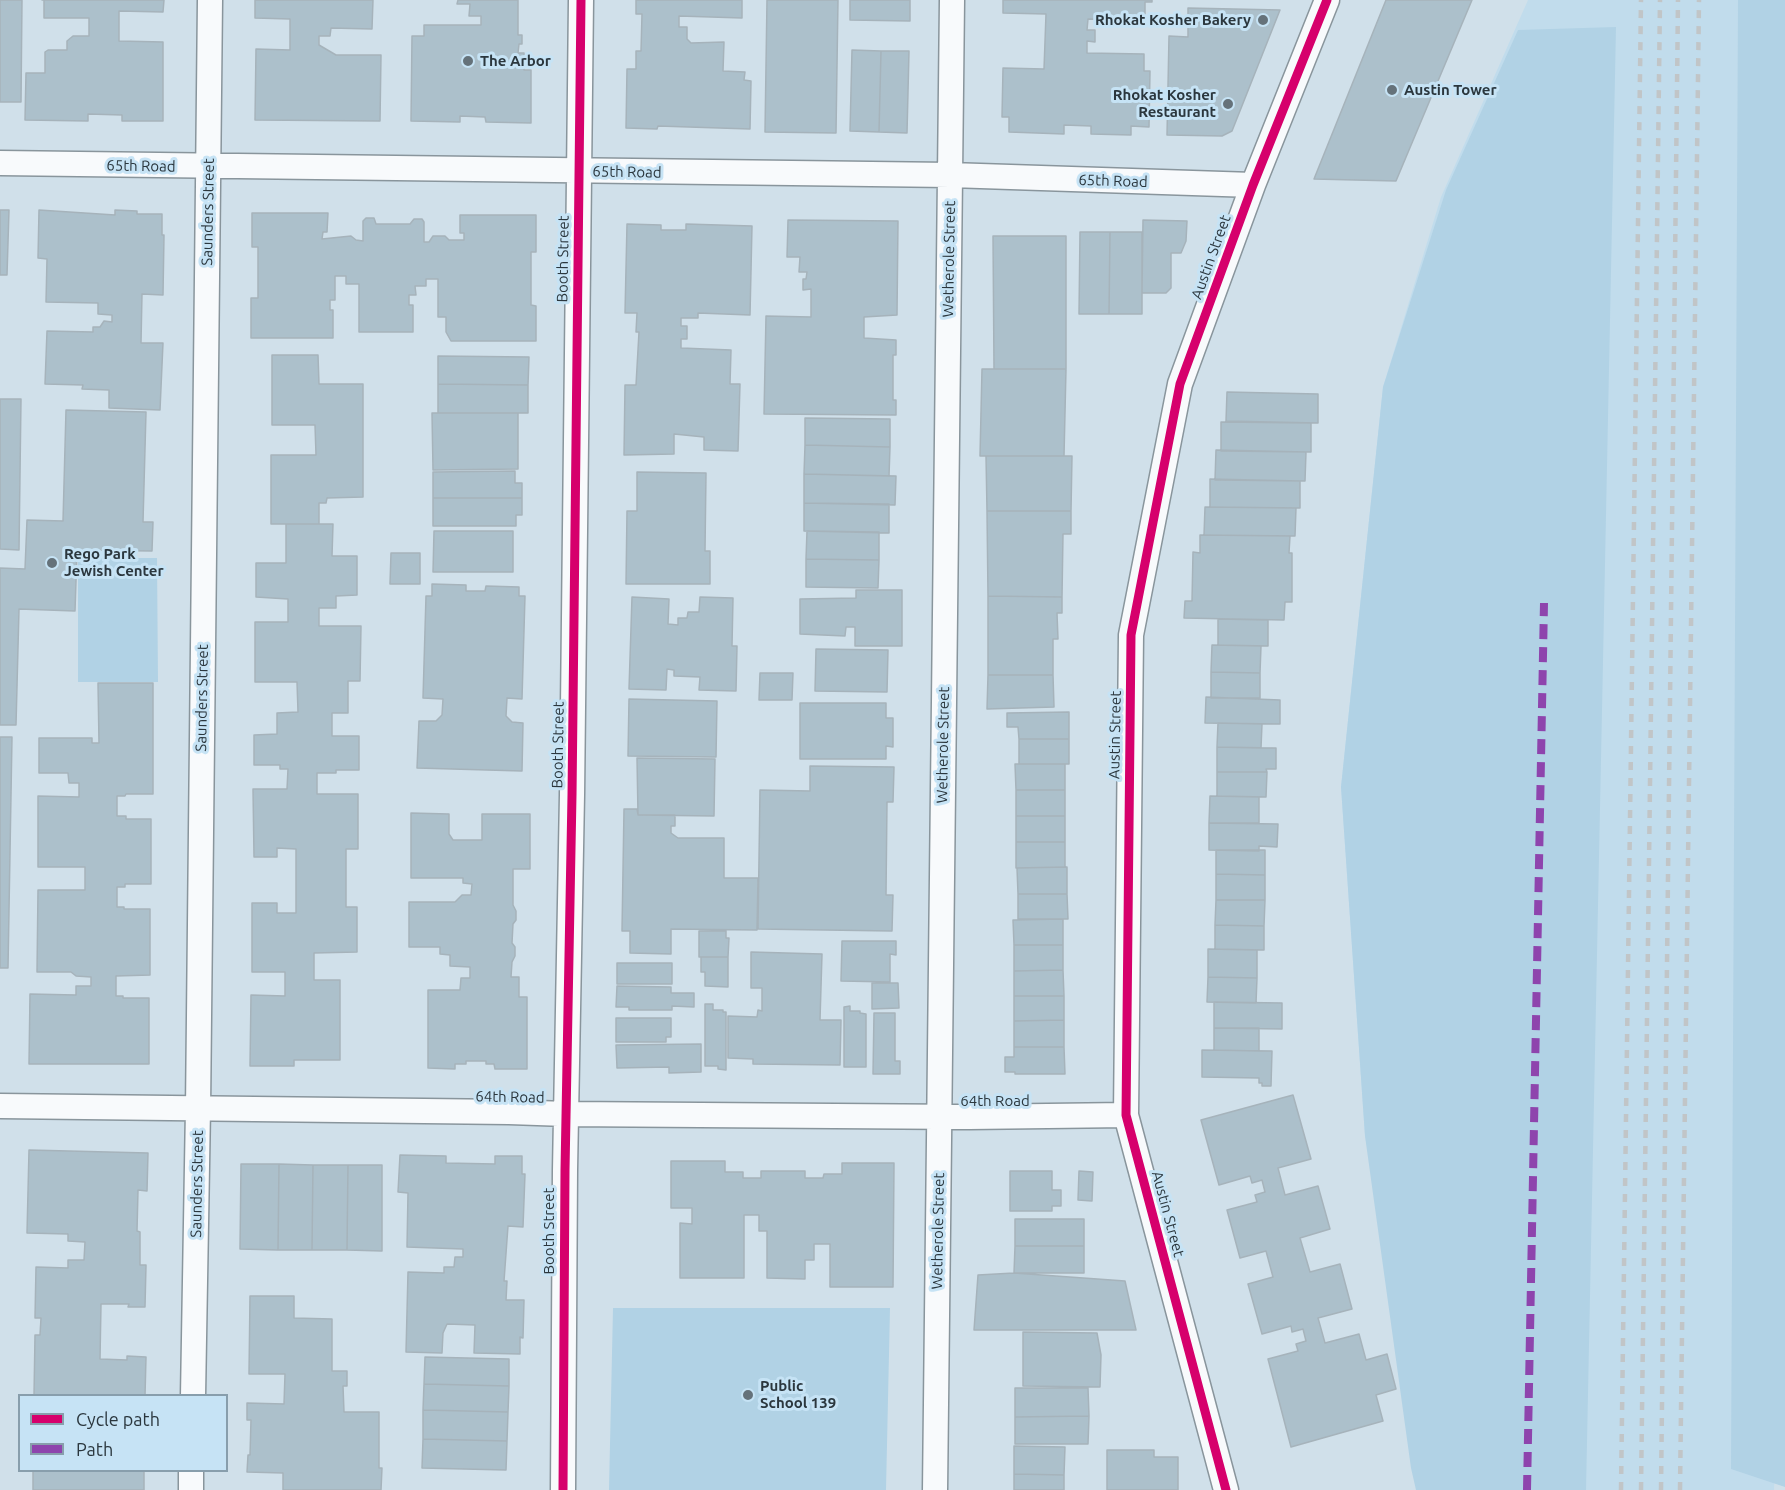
<!DOCTYPE html>
<html>
<head>
<meta charset="utf-8">
<style>
  body { margin:0 }
  #map { position:relative; width:1785px; height:1490px; overflow:hidden; background:#d0e0ea; font-family:Ubuntu,sans-serif }
  canvas { display:block }
  .legend { position:absolute; left:18px; top:1394px; width:210px; height:78px; box-sizing:border-box; background:#c6e3f5; border:2px solid #889eac; margin:0; padding:8px 10px; list-style:none; font-size:18px; color:#2b373e }
  .legend li { display:flex; align-items:center; gap:12px; height:30px }
  .legend b { width:30px; border:2px solid #889eac }
</style>
</head>
<body>
<div id="map">
<canvas width="1785" height="1490"></canvas>
<ul class="legend">
<li><b style="height:8px;background:#d6006c"></b>Cycle path</li>
<li><b style="height:8px;background:#8e44ad"></b>Path</li>
</ul>
</div>
<script>
const c = document.querySelector('canvas').getContext('2d');
c.lineJoin = 'round';
function paint(path, color) { c.fillStyle = color; c.fill(path, 'evenodd'); }
function trace(path, color, width, dash) { c.strokeStyle = color; c.lineWidth = width; c.lineCap = dash ? 'butt' : 'round'; c.setLineDash(dash || []); c.stroke(path); }
function drawText(font, color, halo, rows, align = 'center') {
  c.font = font + ' Ubuntu,sans-serif'; c.lineWidth = 6; c.setLineDash([]); c.textBaseline = 'middle'; c.strokeStyle = halo; c.fillStyle = color; for (const [text, x, y, turn = 0] of rows) {
    c.save(); c.translate(x, y); c.rotate((+turn || 0) * Math.PI / 180); c.textAlign = isNaN(turn) ? turn : align; if (halo) c.strokeText(text, 0, 0); c.fillText(text, 0, 0); c.restore();
  }
}
const built = new Path2D(`
  M1528 0H1785V1053L1780 1331 1774 1490H1442L1365 1136 1341 787 1383 387 1441 197Z`);
const green = new Path2D(`
  M1738 0H1785V1487L1731 1469Z
  M1616 27 1586 1490H1416L1411 1468 1365 1136 1341 787 1383 387 1446 190 1518 30Z
  M78 558H157L158 682H78Z
  M613 1308H890L886 1490H609Z`);
const building = new Path2D(`
  M0 0H22L21 102H0Z
  M42 0H164L163 12 119 11V41L163 42V121H122V115L88 114V121L25 120 26 73H45V52L48 50H67V41L73 36H89V18H44V0Z
  M255 0H373L372 29 331 28 330 36H319V45L336 55H381L380 121 255 120 256 49 290 50V19L255 18Z
  M458 0H518V35H522V44H519L518 53H524V70H531V123L486 122 485 117 460 116V122L411 121 412 36H424V25H481V16H469L470 4H457Z
  M636 0H742V18L679 16V27H687V39L691 43 724 42 723 71 745 72 744 80 751 81 750 129 658 126 657 129 626 128 627 69H636V51H641L642 14H636Z
  M767 0H838L836 133 765 132Z
  M850 0H910V21L850 20Z
  M1003 0H1152V2H1145V20L1088 19 1087 30H1095V42L1087 41V53L1144 54V71H1150L1149 127 1131 126V135L1091 134V126L1064 125V134L1009 132V117H1002L1003 68 1044 69 1046 14 1003 13Z
  M1386 0H1472L1396 181 1314 179Z
  M1188 8 1280 10 1232 131 1222 136 1167 135 1169 36 1188 37Z
  M852 50 881 51 879 132 850 131Z
  M881 51H909L907 133 879 132Z
  M0 210H9L7 275H0Z
  M39 210 115 215V210L137 211V214H162V235H164L163 295 142 294 141 343H163L160 410 109 408V390L82 389 83 385 45 384 47 331 93 332V327H100L104 321 112 322V315L98 314V303L46 302 47 259 38 258Z
  M252 213H328L327 232H323L322 239 351 236 356 240 363 241V221L366 218H374L376 224H410L414 219H422L424 222V242H429L433 236H445L449 240H464V233H460V215H536V252H531V305L536 306V341H451L446 332V317H438V279H426V286H415L416 295H409V305H413V332H359V284H346V276H335V300H330V310H333V338H251V298H258V247H252Z
  M788 220 898 221 897 315 864 317V338L896 340V355H893V400H896V415L764 414 766 316 811 317V289L803 290V279H806L807 272H799L800 257H787Z
  M1143 220 1187 221 1186 241 1181 253H1171V288L1166 293H1142Z
  M627 224 661 225V230H686V224L752 226 750 315 698 313V318H681V326H687V339H681V348L731 350 730 384H740L738 451 704 450V437L674 434V454L624 455 625 385H636L639 332H636L637 313H625Z
  M1080 232H1110L1109 314H1079Z
  M1110 232H1142V314H1109Z
  M993 236H1066V369H994Z
  M272 355H318L319 384H363V497L327 498 326 503H319V524H271V455H316L315 425H272Z
  M438 356 529 357 528 385 438 384Z
  M982 369H1066L1064 456H980Z
  M438 384 528 385V413H438Z
  M1227 392 1318 394V423L1226 421Z
  M0 399H21L19 550 0 549Z
  M66 410 146 412 143 522H153L152 551 77 550 75 611 19 609 16 725H0V568L25 569 27 520 63 521Z
  M432 413H518V469L433 470Z
  M805 418 890 419V447L805 445Z
  M1221 422 1311 423V452L1221 451Z
  M805 445 890 447 889 476 804 474Z
  M1216 450 1306 452 1305 481 1215 480Z
  M986 456H1072L1071 511H987Z
  M515 471V483H522V498H433V472Z
  M637 472 706 473 705 551H710V584H626L627 511H637Z
  M804 474 896 476 895 505 804 503Z
  M1210 479 1300 481V508L1210 507Z
  M433 498H522V515H516V526H433Z
  M804 503 889 504V533L804 531Z
  M1205 507 1296 508 1295 536 1204 535Z
  M987 511H1071V534H1063L1062 597 988 596Z
  M286 524H333L332 556H357V595L336 596V608H319V626H361L360 681H348V713H332V736H359V770H336V773H317V794H358V849H346V907H357V952L314 953V980H340V1060H294V1066H250L251 995 285 996V972H252V903H277V913H296V849L277 848V857H254L253 789H287L288 769H280V765H254V735L277 734V713L298 712 297 682H255V622H288V599L256 597V563H286Z
  M434 531H513V572H433Z
  M807 531 879 532V560L806 559Z
  M1200 535 1290 536 1289 553H1292V602H1285L1284 620 1184 618 1185 601H1192L1193 552 1200 553Z
  M391 553H420V584H390Z
  M806 559 879 560 878 588 806 587Z
  M432 584 466 585V591H485L486 586 519 587V596H525L522 699 507 698 506 716 512 722 523 723 522 771 417 768 419 721H436L442 715 443 699 423 698 426 596H432Z
  M856 590H902V646H855V627H846L845 636 800 634V599L856 598Z
  M988 596 1062 597V613H1057L1058 639H1053V675H988Z
  M632 597 669 599 668 624 678 625V618H687L688 612H699L700 597 733 598 732 646H737L736 691 699 690 700 677 674 676V670L667 669 666 690 629 689Z
  M1218 619 1268 620V646L1218 645Z
  M1212 645 1261 646 1260 673 1211 672Z
  M816 649 888 650 887 692 815 691Z
  M1211 672 1260 673V698H1211Z
  M760 673H793L792 700H759Z
  M988 675H1053L1054 707 987 709Z
  M98 683H153V794H126L125 796H117V816H126V819H151V884H125V887H117V907H124V909H150V975L116 976V996H123V998H149V1064H29L30 994 76 995V986H91V977L76 976 71 972H37L38 890H85V867H38V796L79 797V783H69L68 773H39V738H92V743H99Z
  M1206 697 1280 700V724L1205 723Z
  M629 699 717 701 716 757 628 756Z
  M800 703H886V718H893V747L886 746V759H800Z
  M1069 712V739H1019L1018 727H1007V713Z
  M1218 723 1262 724 1261 748 1217 747Z
  M0 737H12L8 968H0Z
  M1019 739H1069V764H1019Z
  M1217 747 1276 748V769H1266L1267 772H1217Z
  M637 758 715 759 714 816 638 815Z
  M1015 764H1065V790H1016Z
  M810 766 894 767 893 802H887L886 895H893L892 931 758 929 760 790 810 791Z
  M1217 772H1267L1266 797 1217 796Z
  M1016 790H1065V816H1016Z
  M1210 796 1259 797V823H1209Z
  M624 809H637L638 815H675V826H671V833L678 838H724V878H758L757 930 671 929V954L630 953V931H622Z
  M411 813 449 814V834L453 840H482V814H530V869H513V905L516 911V920L513 924 512 943 515 947V956L512 962 511 977H519V997H527V1069H495L494 1064H486V1061H466V1064H455V1069L428 1068V990H460L461 978H470V967L450 966V955L440 954V947H409V902H455L462 895H471L472 884 463 883V878H411Z
  M1016 816H1065V842H1016Z
  M1209 823 1278 824 1277 847 1259 846V851L1209 850Z
  M1016 842H1065V867L1016 868Z
  M1216 850H1265V875L1216 874Z
  M1067 867V894H1018L1017 868Z
  M1216 874 1265 875V900H1216Z
  M1018 894H1067L1068 919H1018Z
  M1216 900H1265L1264 926 1215 925Z
  M1063 919V945H1014L1013 920Z
  M1215 925 1264 926V950L1215 949Z
  M699 931H726V938H729L728 957H699Z
  M842 941H896V955L890 954V982L841 981Z
  M1014 945H1063V970L1014 971Z
  M1208 949 1257 950V978L1208 977Z
  M751 952 822 954 820 1020H841L840 1065 753 1064V1059L728 1058V1016L757 1017 758 1010 762 1011V988H751Z
  M701 957H728V987L705 986V972H701Z
  M617 963H672V984H617Z
  M1063 970 1064 996H1014V971Z
  M1208 977 1257 978 1256 1003 1207 1002Z
  M872 983H898L899 1008 872 1009Z
  M617 986 671 987V993H694V1007L672 1006V1010H629V1007H616Z
  M1014 996H1064V1020L1014 1021Z
  M1214 1002 1282 1003V1029L1214 1028Z
  M705 1004H713V1010H723V1012H726V1070L718 1069V1066H705Z
  M850 1006V1011H860V1013L866 1014V1067H844V1007Z
  M874 1013H895V1061H900V1074H873Z
  M616 1018H671V1037H666V1042H616Z
  M1064 1020V1047H1014V1021Z
  M1214 1028H1259V1051L1214 1050Z
  M701 1044V1072L669 1073V1067L617 1068 616 1045Z
  M1014 1047H1064L1065 1074H1015V1072H1005V1057H1014Z
  M1202 1050 1272 1051 1271 1086H1262V1083H1259V1078L1202 1077Z
  M1293 1095 1311 1159 1278 1168 1285 1195 1318 1186 1330 1229 1300 1238 1310 1272 1340 1264 1352 1309 1318 1318 1325 1343 1359 1334 1366 1360 1387 1354 1396 1389 1376 1395 1383 1421 1291 1447 1268 1359 1298 1351 1296 1344 1306 1341 1303 1329 1292 1332 1291 1326 1262 1334 1248 1284 1273 1277 1266 1251 1240 1258 1227 1210 1257 1202 1255 1195 1265 1192 1262 1180 1252 1183 1250 1176 1219 1185 1201 1120Z
  M29 1150 148 1153 147 1191 138 1190 137 1231 140 1232V1265H146L145 1307H128L129 1304H101L100 1359 127 1360V1356L146 1357 145 1396H34L35 1335H40L41 1318H35L36 1267 68 1268V1260H84L85 1242 68 1241V1234L27 1233Z
  M400 1155 446 1156V1163L495 1164V1156H522V1174H525L523 1227 508 1226 504 1281H507L506 1300H524L523 1338 520 1337V1354L474 1353 475 1325 447 1324 443 1333 442 1353 406 1352 408 1272 444 1273V1267H454L455 1257H463V1249L407 1247 408 1193 398 1192Z
  M671 1161H725V1172H743V1178H761V1171H805V1178H823L824 1174H842V1163H894L893 1287H830V1244H814V1260H805V1279L767 1278V1231H759V1215H744V1278H680V1223L692 1224V1208H671Z
  M241 1164H279L278 1250 240 1249Z
  M279 1164 313 1165 312 1250H278Z
  M313 1165H348L347 1250H312Z
  M348 1165H382V1251L347 1250Z
  M1010 1171H1052V1190H1061V1206H1052V1211H1010Z
  M1079 1171 1093 1172 1092 1201 1078 1200Z
  M1015 1219H1084V1246H1015Z
  M1015 1246H1084V1273H1014Z
  M1014 1273 1125 1281 1136 1330H974L978 1275Z
  M250 1296H294V1318L332 1319V1371H347V1386H343L344 1412H379V1468H382L381 1490H283V1473L247 1472 248 1455H250L251 1420H247V1403L284 1404 285 1374H249Z
  M1023 1332 1097 1333 1101 1355 1100 1387 1023 1386Z
  M425 1357 509 1359V1386L424 1384Z
  M424 1384 509 1386 508 1412 423 1410Z
  M1015 1388H1088L1089 1416 1015 1417Z
  M423 1410 508 1412 507 1441 423 1439Z
  M1089 1416 1088 1444H1015V1417Z
  M423 1439 507 1441 506 1470 422 1468Z
  M1014 1446 1065 1447 1064 1475 1014 1474Z
  M1107 1450H1154V1457H1178V1490H1107Z
  M33 1470H144V1490H33Z
  M1014 1474 1064 1475V1490H1014Z`);
const street = new Path2D(`
  M0 163 950 175 1253 185
  M0 1106 509 1112 566 1114 969 1117 1126 1115
  M193 1396 198 1108 210 0
  M191 1490V1470
  M563 1490 565 1170 572 795 581 0
  M935 1490 952 0
  M1226 1490 1126 1115 1131 635 1180 384 1253 185 1327 0`);
const rail = new Path2D(`
  M1621 1490 1641 0
  M1641 1490 1660 0
  M1661 1490 1678 0
  M1680 1490 1699 0`);
const quiet = new Path2D(`
  M1527 1490 1544 603`);
const cycleway = new Path2D(`
  M563 1490 565 1170 572 795 581 0
  M1226 1490 1126 1115 1131 635 1180 384 1253 185 1327 0`);
const markers = [
  [1263,20,6,"#65727a"],
  [468,61,6,"#65727a"],
  [1392,90,6,"#65727a"],
  [1228,104,6,"#65727a"],
  [52,563,6,"#65727a"],
  [748,1395,6,"#65727a"]
];
const poiNames = [
  ["Rhokat Kosher Bakery",1251,20,"right"],
  ["The Arbor",480,61],
  ["Austin Tower",1404,90],
  ["Rhokat Kosher",1216,95,"right"],
  ["Restaurant",1216,112,"right"],
  ["Rego Park",64,554],
  ["Jewish Center",64,571],
  ["Public",760,1386],
  ["School 139",760,1403]
];
const streetNames = [
  ["65th Road",141,166,1],
  ["65th Road",627,172,1],
  ["65th Road",1113,181,2],
  ["Saunders Street",208,212,-89],
  ["Austin Street",1211,257,-70],
  ["Booth Street",563,259,-89],
  ["Wetherole Street",949,259,-89],
  ["Saunders Street",202,698,-89],
  ["Austin Street",1115,735,-89],
  ["Booth Street",558,745,-89],
  ["Wetherole Street",943,745,-89],
  ["64th Road",510,1097,1],
  ["64th Road",995,1101],
  ["Saunders Street",197,1184,-89],
  ["Austin Street",1168,1214,75],
  ["Booth Street",549,1231,-90],
  ["Wetherole Street",938,1231,-89]
];
paint(built, '#c1dcec');
paint(green, '#b1d2e5');
paint(building, '#acc0cb');
trace(building, '#a6b3bb', 1.5);
trace(street, '#89959c', 27);
trace(street, '#f8fafc', 24);
trace(rail, '#c1c5c7', 4.5, [8, 8]);
trace(quiet, '#8e44ad', 8, [15, 8]);
trace(cycleway, '#d6006c', 9);
for (const [x, y, r, color] of markers) { const dot = new Path2D(); dot.arc(x, y, r, 0, 2 * Math.PI); c.fillStyle = color; c.fill(dot); trace(dot, '#c6e3f5', 2); }
drawText('bold 15px', '#2b373e', '#c6e3f5', poiNames, 'left');
drawText('15px', '#2b373e', '#c6e3f5', streetNames);
</script>
</body>
</html>
